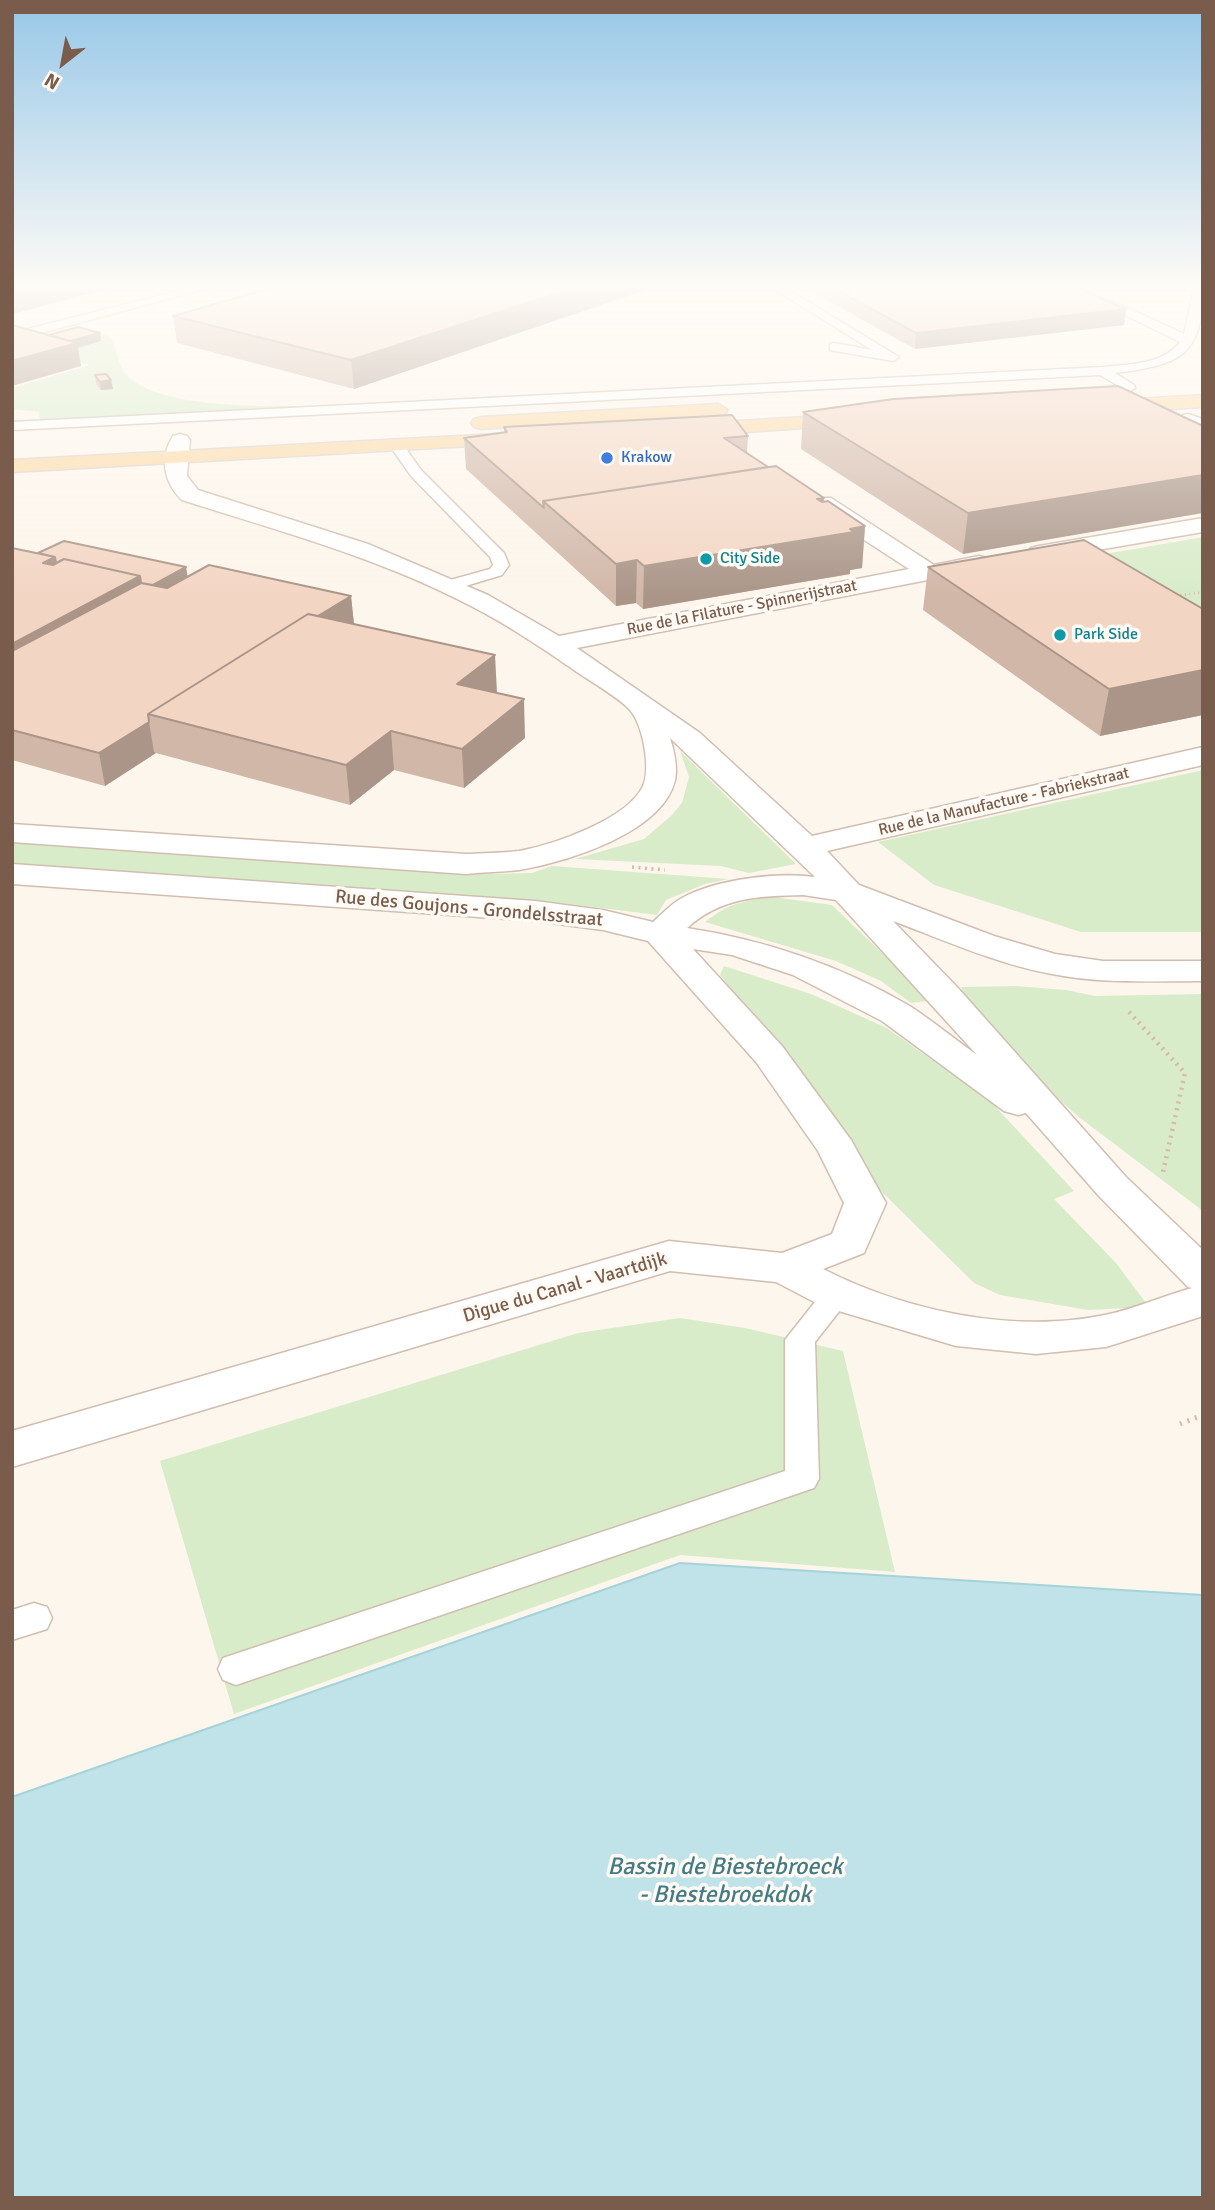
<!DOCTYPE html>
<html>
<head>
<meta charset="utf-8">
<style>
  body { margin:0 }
  #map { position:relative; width:1215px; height:2210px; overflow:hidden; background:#fdf6ec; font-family:Signika,sans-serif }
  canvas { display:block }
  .frame { position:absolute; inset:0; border:14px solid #7a5c4d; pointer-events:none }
  .north { position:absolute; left:28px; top:28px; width:70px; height:70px; -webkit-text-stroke:5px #fffaf3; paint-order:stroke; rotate:211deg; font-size:19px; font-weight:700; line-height:28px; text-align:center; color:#7a5c4d }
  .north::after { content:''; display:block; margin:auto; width:24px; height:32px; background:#7a5c4d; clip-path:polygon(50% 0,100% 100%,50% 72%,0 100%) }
</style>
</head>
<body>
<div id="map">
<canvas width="1215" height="2210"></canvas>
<div class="frame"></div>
<div class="north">N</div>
</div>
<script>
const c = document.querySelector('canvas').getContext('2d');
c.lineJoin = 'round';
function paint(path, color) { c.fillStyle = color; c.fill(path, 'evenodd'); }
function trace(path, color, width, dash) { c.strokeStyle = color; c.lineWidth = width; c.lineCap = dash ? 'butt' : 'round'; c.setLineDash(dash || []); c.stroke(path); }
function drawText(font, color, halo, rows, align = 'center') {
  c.font = font + ' Signika,sans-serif'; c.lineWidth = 7; c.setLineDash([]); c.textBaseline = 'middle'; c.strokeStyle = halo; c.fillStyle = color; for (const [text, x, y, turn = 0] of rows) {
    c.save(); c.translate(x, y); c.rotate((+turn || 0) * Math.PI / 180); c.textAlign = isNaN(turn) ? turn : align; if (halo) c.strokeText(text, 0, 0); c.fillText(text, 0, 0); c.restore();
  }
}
const green = new Path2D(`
  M64 332 99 333 110 337C117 347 117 362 124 372 153 410 268 406 312 406L40 421 39 412 12 409V388L90 365 20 345 41 335Z
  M1203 537V616L1099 555Z
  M680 751 796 864 749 873 721 866 575 859 644 839 671 816 682 803 689 777Z
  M1203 770V932H1081L934 885 878 842Z
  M12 841 486 874 532 873 552 866 729 879 705 884 666 900 657 915 554 902 12 867Z
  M773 897 832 905 904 974 927 1001 911 1003 881 981 836 961 705 922C729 903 743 901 773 897Z
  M724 966 811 994 887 1028 991 1102 1074 1191 1054 1199 1116 1263 1149 1307 1088 1310 1000 1295 974 1283 879 1189 825 1108 720 975Z
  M1015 986 1066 990 1095 996 1203 994V1211L1080 1118 1007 1054 975 1017 961 987Z
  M680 1318 745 1328 843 1351 895 1572 680 1555 234 1714 160 1461 578 1333Z`);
const water = new Path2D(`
  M680 1563 1203 1595V2198H12V1797Z`);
const pathFar3 = new Path2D(`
  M1176 596 1203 592`);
const pathFar2 = new Path2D(`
  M632 867 665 870`);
const pathFar1 = new Path2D(`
  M1129 1012 1185 1073 1163 1172`);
const path = new Path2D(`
  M1180 1424 1203 1415`);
const lane = new Path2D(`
  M193 287H212L12 341V333Z
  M771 287H784L899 357 893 361 830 350V344L834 343 872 350Z
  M1068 287H1083L1184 334 1194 287H1203C1203 357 1179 365 1115 373L1134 385 1135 388 1129 392 1100 375 12 430V422L1103 367C1129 364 1163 365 1180 342Z
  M1188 414 1203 419V428L1183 421V415Z
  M397 442 402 443 421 470 504 553 509 565 502 575 449 591 443 590 441 586 443 582 490 569 493 565 490 557 411 476 390 446Z
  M837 1285 848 1288 852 1295 815 1342 819 1479 814 1488 236 1685 223 1680 218 1669 223 1658 785 1471V1340L826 1288Z
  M34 1603 47 1607 52 1618 47 1629 12 1640V1610Z`);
const street = new Path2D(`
  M180 434 187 436 190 440 187 476 198 490 368 544 488 595 559 636 909 569 815 508 812 503 815 498H831L934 565 979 556 987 558 991 563 987 568 979 570 577 648 700 733 812 836 1203 747V765L827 851 859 885 994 936 1055 954 1103 961H1203V981C1152 981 1102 984 1052 974 997 964 944 940 893 921L958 988 1126 1177 1203 1250V1316L1106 1347 1036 1354 956 1346 822 1306 776 1282 670 1271 12 1467V1431L669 1241 782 1253 832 1234 844 1203 818 1151 756 1062 648 941 603 930 535 921 12 884V864L535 901 603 910 653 922C662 914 672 903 682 898 716 879 778 872 815 877L670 738C674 751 678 766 675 780 663 833 566 862 519 870 502 872 484 872 466 874L12 842V824L466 854C484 853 501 853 519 851 553 845 628 819 643 786 651 768 643 725 630 710 620 698 588 680 574 670 541 647 506 624 471 606 380 558 279 531 182 500 164 483 159 458 173 436ZM803 895 836 900 977 1055C954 1039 932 1020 908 1005 839 965 765 940 687 928 721 897 759 896 803 895ZM693 949 732 955 793 975 882 1021 1004 1111 1018 1115 1026 1113 1098 1195 1188 1287 1192 1288C1163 1296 1134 1309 1105 1315 1013 1334 906 1311 823 1269L864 1253 886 1203 851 1140 782 1046Z
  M1203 518V532L1039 560 1031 558 1027 553 1031 548 1039 546Z`);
const primary = new Path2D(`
  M1203 395V407L1104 413 1094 407 1104 401Z
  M718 404 728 410 725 414 481 429 474 427 471 423 474 419 481 417Z
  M855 414 862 416 865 420 862 424 688 436 681 434 678 430 681 426 688 424Z
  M516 433 523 435 526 439 523 443 12 472V460Z`);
const wall = new Path2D(`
  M654 287 354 389 177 343 173 316Z
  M803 287H1076L1126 309 1124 325 915 349Z
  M95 375 113 389 101 390 96 384Z
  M803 412 1203 426 963 554 801 449Z
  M504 427 748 436 747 454 824 502 865 526 862 568 850 570V574L643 609 636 603 616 606 466 469 464 438 504 432Z
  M12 548 38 553 186 567 188 577 351 596 354 624 497 693 525 738 464 788 394 770 350 805 156 753 105 786 12 760Z
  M928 567 1203 609V715L1100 736 923 610Z`);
const shadedWall = new Path2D(`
  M29 287H115L12 314V291Z
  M576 287H654L354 389 351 360Z
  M1126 309 1124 325 915 349 916 333Z
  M100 333 101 341 78 348 81 366 12 386V361L57 345Z
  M111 380 113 389 101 390 100 382Z
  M1203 475V513L963 554 968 513Z
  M824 498 821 537 850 529 865 526 862 568 850 570V574L643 609 644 566 817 499Z
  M55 557 60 600 43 563Z
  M637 560 636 603 616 606V564Z
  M186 567 189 588 143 591Z
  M140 576 146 611 12 685V644Z
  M351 596 354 625 158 716Z
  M495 655 497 693 457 684Z
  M1203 670V715L1100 736 1109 689Z
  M524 699 525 738 464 788 462 749Z
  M149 722 154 752 156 753 105 786 99 753Z
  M391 731 394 770 350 805 346 765Z`);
const building = new Path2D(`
  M12 287H29L12 291Z
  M275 287H576L351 360 173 316Z
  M831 287H1076L1126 309 916 333Z
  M12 325 77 343 12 361Z
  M78 327 100 333 70 341 49 335Z
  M106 374 111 380 100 382 95 375Z
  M1118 386 1203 426V475L968 513 803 412 893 399Z
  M732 415 748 436 724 438 768 467 543 501 544 508 464 438 507 432 504 427Z
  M776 466 824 498 817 499 822 502 828 501 865 526 850 529 854 532 644 566 637 560 616 564 543 501Z
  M1084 540 1203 609V670L1109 689 928 567Z
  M64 541 186 567 153 585 141 583 140 576 64 559 56 563 55 557 38 553Z
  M12 548 55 557 43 563 53 565 64 559 140 576 12 644Z
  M209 565 351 596 318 616 308 614 148 714 149 722 99 753 12 730V651L141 583 167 588Z
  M308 614 495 655 457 684 524 699 462 749 391 731 346 765 148 714Z`);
const markers = [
  [607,458,7,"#3f7fe0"],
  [706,559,7,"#0f9aa8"],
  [1060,635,7,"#0f9aa8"]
];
const farShopnames = [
  ["Krakow",621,458]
];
const farCulturenames = [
  ["City Side",720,559],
  ["Park Side",1074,635]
];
const farStreetnames = [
  ["Rue de la Filature - Spinnerijstraat",742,608,-11],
  ["Rue de la Manufacture - Fabriekstraat",1004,802,-13]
];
const streetNames = [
  ["Rue des Goujons - Grondelsstraat",469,909,5],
  ["Digue du Canal - Vaartdijk",565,1288,-16]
];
const nearWaternames = [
  ["Bassin de Biestebroeck",725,1868],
  ["- Biestebroekdok",725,1896]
];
paint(green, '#d8ecc9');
paint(water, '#bfe3e8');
trace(water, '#a5d3da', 2);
trace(lane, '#d1beb0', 3);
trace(street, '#d1beb0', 3);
trace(primary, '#dad1cd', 3);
trace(pathFar3, '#d9b8a5', 2.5, [1, 3.5]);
trace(pathFar2, '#d9b8a5', 3.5, [2, 4.5]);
trace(pathFar1, '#d9b8a5', 4.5, [2, 5]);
trace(path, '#d9b8a5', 5, [2, 6]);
paint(lane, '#fff');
paint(street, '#fff');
paint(primary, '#fbd9a5');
paint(wall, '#d1b7a8');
paint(shadedWall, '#aa9588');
paint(building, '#f3d5c3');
trace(building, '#aa9588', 2);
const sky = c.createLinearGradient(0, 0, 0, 597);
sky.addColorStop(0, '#97c7e8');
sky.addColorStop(0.48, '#fefbf6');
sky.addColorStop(1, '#fefbf600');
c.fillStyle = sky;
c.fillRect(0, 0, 1215, 597);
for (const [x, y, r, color] of markers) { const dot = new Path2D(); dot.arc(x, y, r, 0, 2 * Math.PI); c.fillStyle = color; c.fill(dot); trace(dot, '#fffaf3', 2.5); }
drawText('16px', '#366cbe', '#fffaf3', farShopnames, 'left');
drawText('16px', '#0d838f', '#fffaf3', farCulturenames, 'left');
drawText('16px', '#7a5c4d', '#fffaf3', farStreetnames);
drawText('19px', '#7a5c4d', '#fffaf3', streetNames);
drawText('italic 24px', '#437c86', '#fffaf3', nearWaternames);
</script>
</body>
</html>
